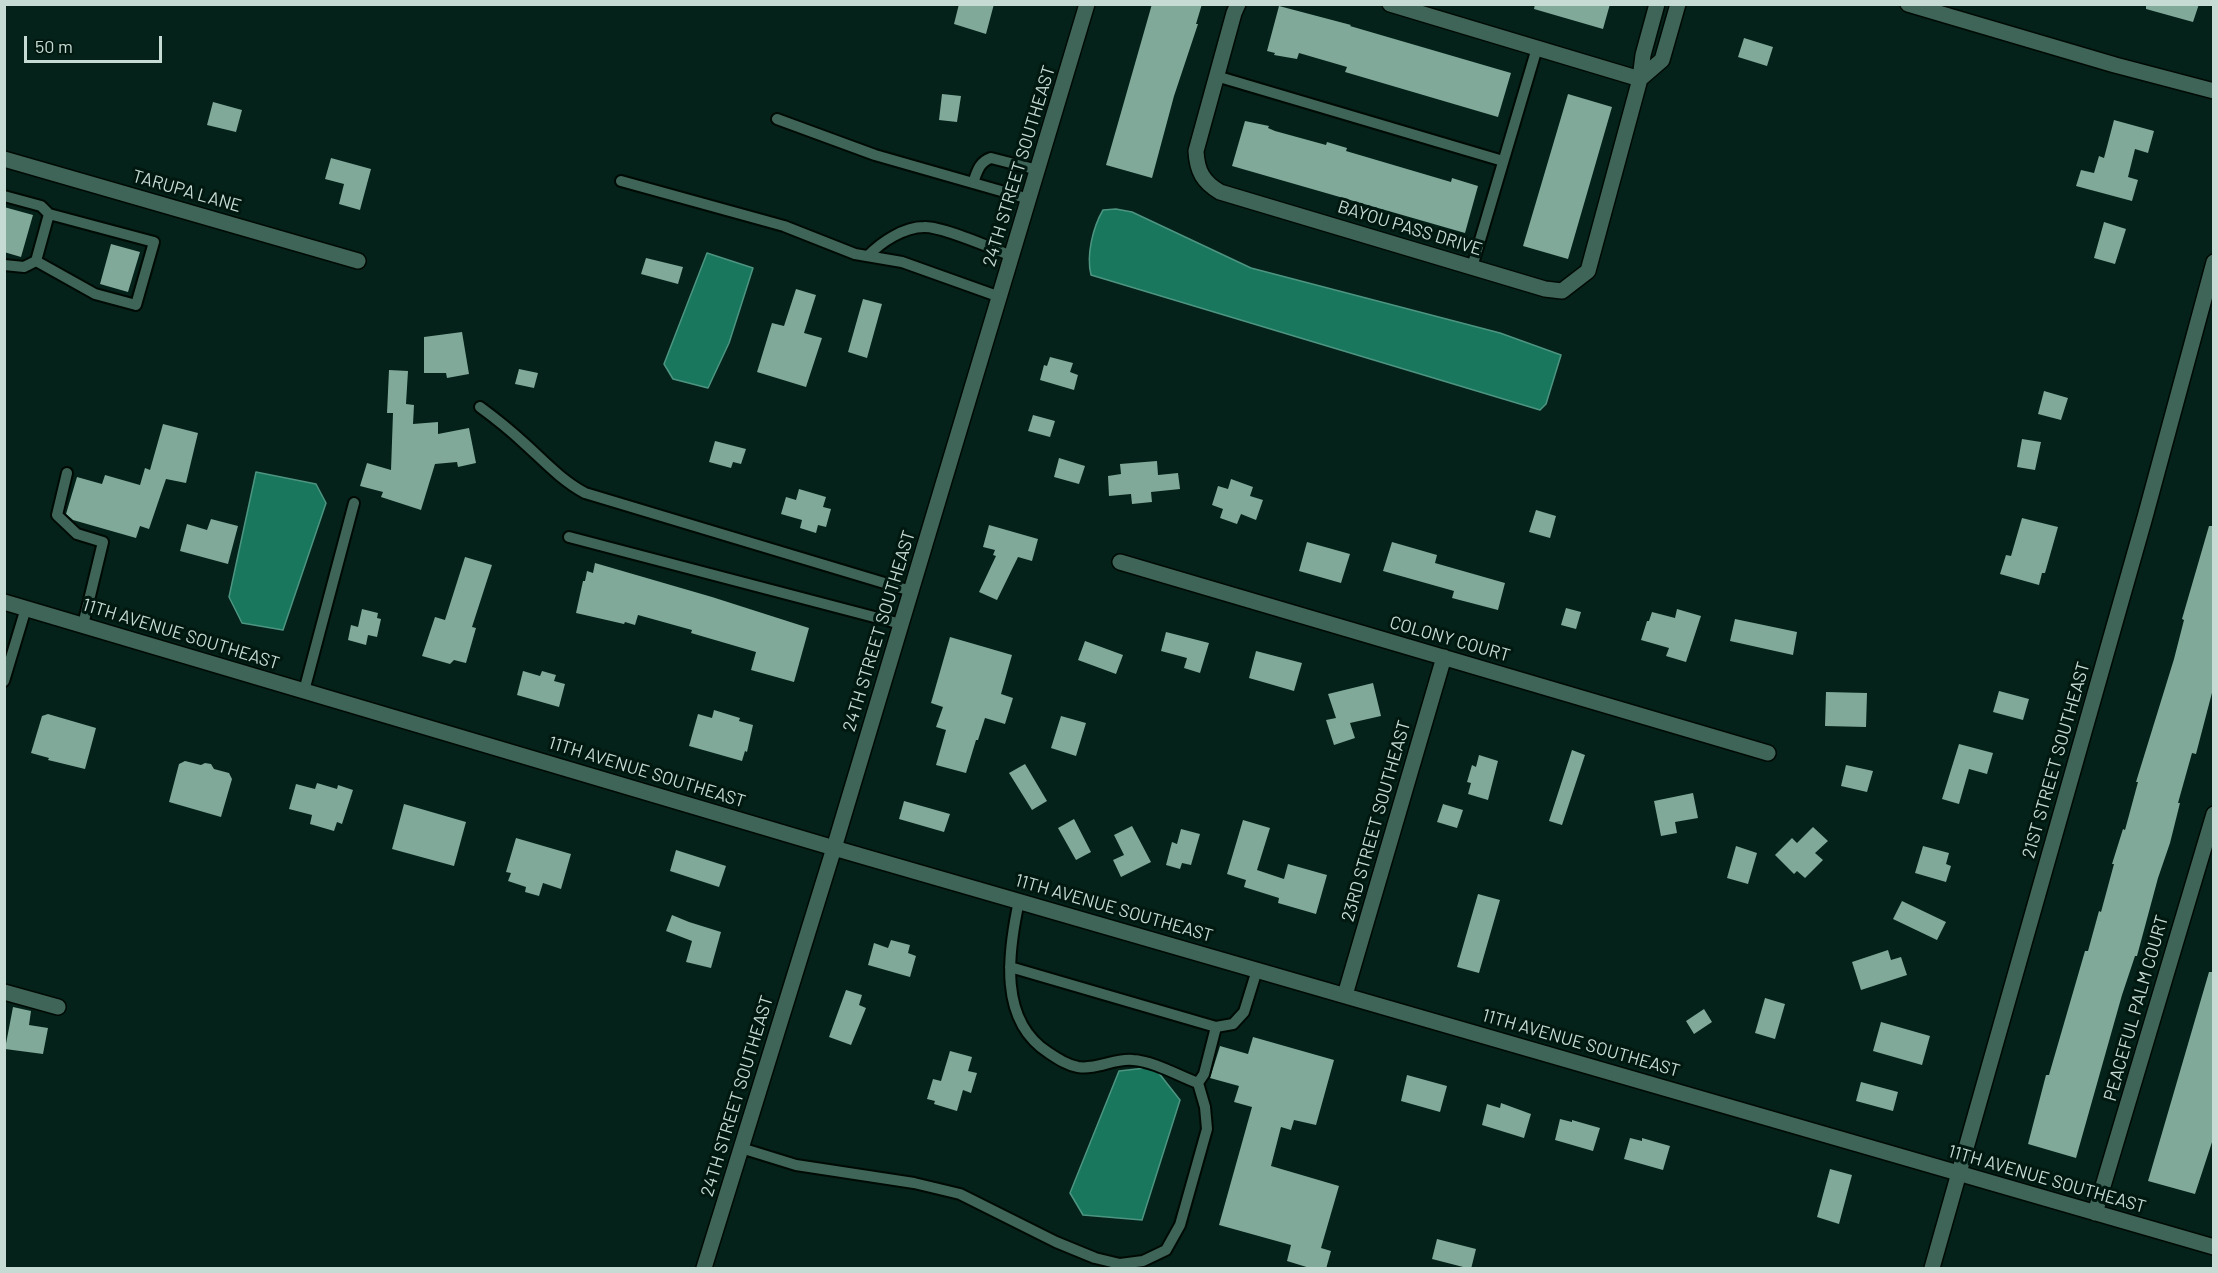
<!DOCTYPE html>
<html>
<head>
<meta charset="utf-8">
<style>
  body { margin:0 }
  #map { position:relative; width:2218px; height:1273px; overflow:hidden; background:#042219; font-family:Barlow,sans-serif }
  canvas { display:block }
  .frame { position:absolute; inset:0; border:6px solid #c6dbd3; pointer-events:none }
  .scale { position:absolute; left:24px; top:36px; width:138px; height:27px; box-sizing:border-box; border:3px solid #c6dbd3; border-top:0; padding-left:8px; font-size:18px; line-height:21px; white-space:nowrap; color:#c6dbd3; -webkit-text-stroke:4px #001810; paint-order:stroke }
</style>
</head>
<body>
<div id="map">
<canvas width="2218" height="1273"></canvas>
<div class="frame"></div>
<div class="scale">50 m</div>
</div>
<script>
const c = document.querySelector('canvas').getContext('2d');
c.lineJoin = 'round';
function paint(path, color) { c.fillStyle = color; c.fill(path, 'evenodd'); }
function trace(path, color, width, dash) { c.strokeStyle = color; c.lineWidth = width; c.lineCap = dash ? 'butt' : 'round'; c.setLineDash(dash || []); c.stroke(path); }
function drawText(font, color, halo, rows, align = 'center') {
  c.font = font + ' Barlow,sans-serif'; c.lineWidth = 6; c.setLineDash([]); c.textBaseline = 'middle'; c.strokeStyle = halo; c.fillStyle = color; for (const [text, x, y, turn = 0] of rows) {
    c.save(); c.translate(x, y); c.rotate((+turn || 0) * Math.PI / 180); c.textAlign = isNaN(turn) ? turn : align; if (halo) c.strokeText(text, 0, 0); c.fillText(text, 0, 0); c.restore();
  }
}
const water = new Path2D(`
  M1116 209 1132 212 1251 268 1500 333 1561 355 1546 404 1540 410 1091 275C1086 255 1093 227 1103 210Z
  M707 253 753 268 729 343 708 388 673 379 664 364Z
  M256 472 316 484 326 503 283 630 242 623 229 597Z
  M1154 1067 1180 1100 1142 1220 1083 1215 1070 1193 1119 1071Z`);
const building = new Path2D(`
  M959 4H994L986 34 954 24Z
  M1152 4H1202L1196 24H1198L1174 96 1152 178 1106 165Z
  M1535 4H1610L1603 29 1534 9Z
  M2146 4H2199L2193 22 2146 9Z
  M1279 6 1351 25 1350 26 1511 73 1498 117 1345 72 1347 67 1299 53 1297 59 1274 55 1275 53 1267 51Z
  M1744 38 1773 47 1767 66 1738 57Z
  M942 94 961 96 957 122 939 120Z
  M1568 94 1612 107 1568 259 1523 246Z
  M213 102 242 110 236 132 207 125Z
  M2114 120 2154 131 2148 153 2135 149 2128 177 2138 180 2132 201 2076 186 2081 170 2094 173 2099 156 2104 158Z
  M1245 121 1269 126 1268 128 1275 131 1326 145 1327 142 1347 148 1346 151 1451 182 1452 178 1478 186 1465 233 1232 166Z
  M331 158 371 169 360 210 339 204 344 184 325 179Z
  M4 207 33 215 21 257 4 252Z
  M2104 222 2126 229 2115 264 2094 258Z
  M111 244 140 252 128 292 100 284Z
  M646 258 683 267 678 284 641 274Z
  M796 289 816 295 804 333 822 338 806 387 757 372 772 323 784 326Z
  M863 299 882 304 867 358 848 352Z
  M462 332 469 374 447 378 446 373H424V337Z
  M1050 357 1073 363 1070 372 1078 375 1074 390 1040 380 1044 365 1047 366Z
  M519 369 538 373 534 388 515 384Z
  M389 370 408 371 406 404 414 405 413 424 438 422V434L469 428 476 463 458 467 457 462 435 464 421 510 381 497 383 492 360 486 367 463 391 470 393 413H387Z
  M2044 391 2068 398 2061 420 2038 414Z
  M1033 415 1055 421 1050 437 1028 431Z
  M163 424 198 433 186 483 166 479 149 529 140 526 136 538 73 520 66 514 77 477 102 484 105 475 140 485 145 468 150 470Z
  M2022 439 2041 442 2035 470 2017 467Z
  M715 441 746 449 741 464 733 462 731 468 709 462Z
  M1059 458 1085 466 1079 484 1054 477Z
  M1157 461 1158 475 1178 473 1180 489 1151 492 1152 502 1132 504 1131 494 1109 496 1108 476 1121 474 1120 464Z
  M1231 479 1253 487 1250 496 1263 500 1256 520 1241 514 1237 524 1220 518 1223 509 1212 505 1218 486 1228 489Z
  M799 489 826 497 823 507 831 509 826 527 818 525 816 533 800 528 802 520 781 514 786 497 796 500Z
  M1536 510 1556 516 1550 538 1529 532Z
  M2022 518 2058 527 2045 573H2042L2039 585 2000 574 2006 555 2011 556Z
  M211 519 238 526 228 564 180 551 187 524 207 530Z
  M989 525 1038 539 1032 561 1018 557 997 600 979 592 996 556 993 555 995 550 983 547Z
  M2209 526H2214V685L2196 754 2192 753 2178 803H2180L2170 843 2158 878 2137 956H2135L2122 995 2076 1158 2028 1144 2046 1075H2049L2085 951H2088L2099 911 2101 912 2114 864H2112L2123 829 2125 830 2138 782H2136L2174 659 2184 620 2182 619Z
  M1307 542 1350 554 1341 583 1299 571Z
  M1392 542 1437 555 1435 563 1505 583 1498 610 1452 598 1454 591 1383 571Z
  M465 557 492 565 472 627 476 628 466 663 454 660 450 664 422 656 435 617 445 620Z
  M595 563 712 597 809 628 794 682 751 670 756 652 691 633 692 630 638 615 635 625 625 622 624 624 576 613 583 581H585L587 571 593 573Z
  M1566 608 1581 612 1576 629 1561 625Z
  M362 609 378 613 377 618 381 619 377 637 368 635 366 645 348 640 351 625 358 627Z
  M1677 609 1701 616 1686 662 1666 656 1669 648 1641 640 1647 621H1649L1652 612 1675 618Z
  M1735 619 1797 632 1793 655 1730 641Z
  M1166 632 1209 643 1200 673 1184 668 1187 658 1161 651Z
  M950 637 1012 655 1001 694 1013 698 1005 724 985 718 978 740H976L966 773 936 765 946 730 936 727 943 707 931 703Z
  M1085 641 1123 655 1116 674 1078 660Z
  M1256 651 1302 663 1294 691 1249 678Z
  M523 671 540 676 542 671 556 675 554 681 565 684 559 707 517 695Z
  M1373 683 1381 716 1350 723 1355 738 1334 745 1326 720 1336 718 1328 694Z
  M1999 691 2029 699 2023 720 1993 712Z
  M1826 692 1867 693 1866 727 1825 726Z
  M714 710 740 718 739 721 753 725 747 752 745 751 742 761 689 746 698 714 712 718Z
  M48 714 96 728 85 769 48 760 49 758 31 753 42 716Z
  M1061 716 1086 723 1076 756 1051 748Z
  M1959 744 1993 753 1987 774 1969 769 1959 804 1942 799Z
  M1572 750 1585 755 1562 825 1549 821Z
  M1479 755 1498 761 1488 800 1468 794 1471 783 1467 782 1472 765 1476 767Z
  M185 761 201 765 205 763 211 764 214 769 229 773 232 779 221 817 169 802 179 764Z
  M1025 764 1047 801 1032 810 1009 773Z
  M1846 765 1873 771 1867 792 1841 786Z
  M317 783 337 789 338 785 353 790 342 824 337 822 334 831 310 824 312 815 289 809 296 784 315 789Z
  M1693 793 1698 818 1675 822 1677 833 1661 836 1654 801Z
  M904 801 950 814 944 832 899 819Z
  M404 804 466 822 454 866 392 849Z
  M1443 804 1463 810 1457 828 1437 822Z
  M1074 819 1091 852 1076 860 1058 828Z
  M1243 820 1270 828 1257 870 1284 879 1288 864 1327 875 1316 914 1278 903 1279 898 1244 887 1246 880 1227 874Z
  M1132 826 1151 862 1121 877 1113 860 1124 855 1114 835Z
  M1813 827 1828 841 1815 853 1823 860 1805 878 1797 871 1794 874 1775 855 1792 838 1797 843Z
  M1181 829 1200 834 1191 865 1182 863 1180 869 1166 865 1172 842 1177 844Z
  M516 838 571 854 561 889 543 883 539 896 525 892 526 887 508 881 511 873 506 872Z
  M1736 846 1757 853 1748 884 1727 878Z
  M1923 846 1949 853 1946 864 1951 866 1946 882 1915 873Z
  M676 850 726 866 719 887 670 871Z
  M1478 894 1500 900 1479 973 1457 967Z
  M1902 901 1946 922 1937 940 1893 919Z
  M672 915 689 922 721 932 711 968 686 962 692 941 666 931Z
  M891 940 910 945 908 953 916 956 910 977 868 965 874 943 888 948Z
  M1888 950 1891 960 1901 957 1907 975 1861 990 1852 962Z
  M2209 972H2214V1136L2195 1194 2148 1181Z
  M846 990 862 995 859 1005 866 1008 851 1045 829 1037Z
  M1765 998 1785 1004 1775 1039 1755 1033Z
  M13 1007 31 1011 29 1025 48 1028 43 1054 5 1049Z
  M1704 1009 1712 1022 1694 1034 1686 1021Z
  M1881 1022 1930 1036 1922 1065 1873 1051Z
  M1253 1037 1334 1060 1316 1125 1294 1120 1291 1130 1281 1127 1271 1166 1339 1186 1321 1248 1331 1251 1326 1269H1313L1287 1261 1291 1245 1219 1225 1252 1107 1234 1102 1239 1086 1210 1078 1220 1046 1248 1054Z
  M950 1051 972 1057 968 1071 977 1073 971 1093 963 1090 957 1111 934 1104 935 1101 927 1099 933 1079 941 1081Z
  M1407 1075 1447 1086 1440 1112 1401 1101Z
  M1861 1082 1898 1092 1893 1111 1856 1101Z
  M1501 1103 1531 1114 1524 1138 1482 1125 1487 1104 1500 1108Z
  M1560 1119 1572 1122V1120L1600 1128 1593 1151 1555 1140Z
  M1630 1138 1642 1141V1138L1670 1146 1663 1170 1624 1159Z
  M1830 1169 1852 1175 1839 1224 1817 1217Z
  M1437 1239 1476 1249 1471 1269 1432 1259Z`);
const service = new Path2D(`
  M1216 76 1503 161
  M777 119 875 155 1029 199
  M621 181 784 226 855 254 902 262 1000 297
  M973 183C977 172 979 162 991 158L1038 170
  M4 196 41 206 49 214 36 261 24 267 4 265
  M868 256C881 242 904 227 924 227 942 226 993 249 1012 256
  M36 261 95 294 136 305 154 242 49 214
  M1472 267 1537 48
  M480 407C495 418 510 430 524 443 544 461 561 480 585 493L911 591
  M67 473 57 515 77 534 103 542 83 625
  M569 537 901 624
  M4 681 26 608
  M304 691 354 503
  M1019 901C1008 952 998 1021 1049 1053 1058 1059 1067 1065 1078 1067 1097 1070 1114 1058 1133 1060 1153 1061 1179 1076 1198 1083L1204 1074 1216 1027 1233 1024 1244 1012 1257 970
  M1010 967 1216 1027
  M741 1148 796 1165 914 1183 960 1194 1056 1242 1095 1258 1120 1264 1143 1261 1166 1250 1180 1225 1207 1129 1205 1107 1198 1083`);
const minor = new Path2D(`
  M1238 4 1234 13 1196 151C1197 171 1203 182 1220 192L1545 289 1562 291 1588 271 1640 79 1390 4
  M1657 4 1643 55 1640 79 1662 60 1678 4
  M4 159 358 261
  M1120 562 1768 753
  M4 602 834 848 2214 1247
  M4 992 58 1007
  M1345 995 1444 657
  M2095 1213 2214 814`);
const tertiary = new Path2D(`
  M1908 4 2115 65 2214 91
  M704 1268 834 848 1087 4
  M1932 1268 2145 517 2214 262`);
const streetNames = [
  ["24TH STREET SOUTHEAST",1019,166,-73],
  ["TARUPA LANE",187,191,16],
  ["BAYOU PASS DRIVE",1410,228,17],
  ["24TH STREET SOUTHEAST",879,631,-73],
  ["11TH AVENUE SOUTHEAST",181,634,17],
  ["COLONY COURT",1450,639,16],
  ["21ST STREET SOUTHEAST",2056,760,-74],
  ["11TH AVENUE SOUTHEAST",647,772,17],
  ["23RD STREET SOUTHEAST",1376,821,-74],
  ["11TH AVENUE SOUTHEAST",1114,908,16],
  ["PEACEFUL PALM COURT",2136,1008,-74],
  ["11TH AVENUE SOUTHEAST",1581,1043,16],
  ["24TH STREET SOUTHEAST",737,1096,-73],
  ["11TH AVENUE SOUTHEAST",2047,1179,16]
];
paint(water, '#19775e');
trace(water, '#4d9581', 1.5);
paint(building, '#80a999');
trace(service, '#000a05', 14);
trace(minor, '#000a05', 18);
trace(tertiary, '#000a05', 18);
trace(service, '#3e6557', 10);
trace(minor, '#3e6557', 15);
trace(tertiary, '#3e6557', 15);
drawText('18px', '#c6dbd3', '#001810', streetNames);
</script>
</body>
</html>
